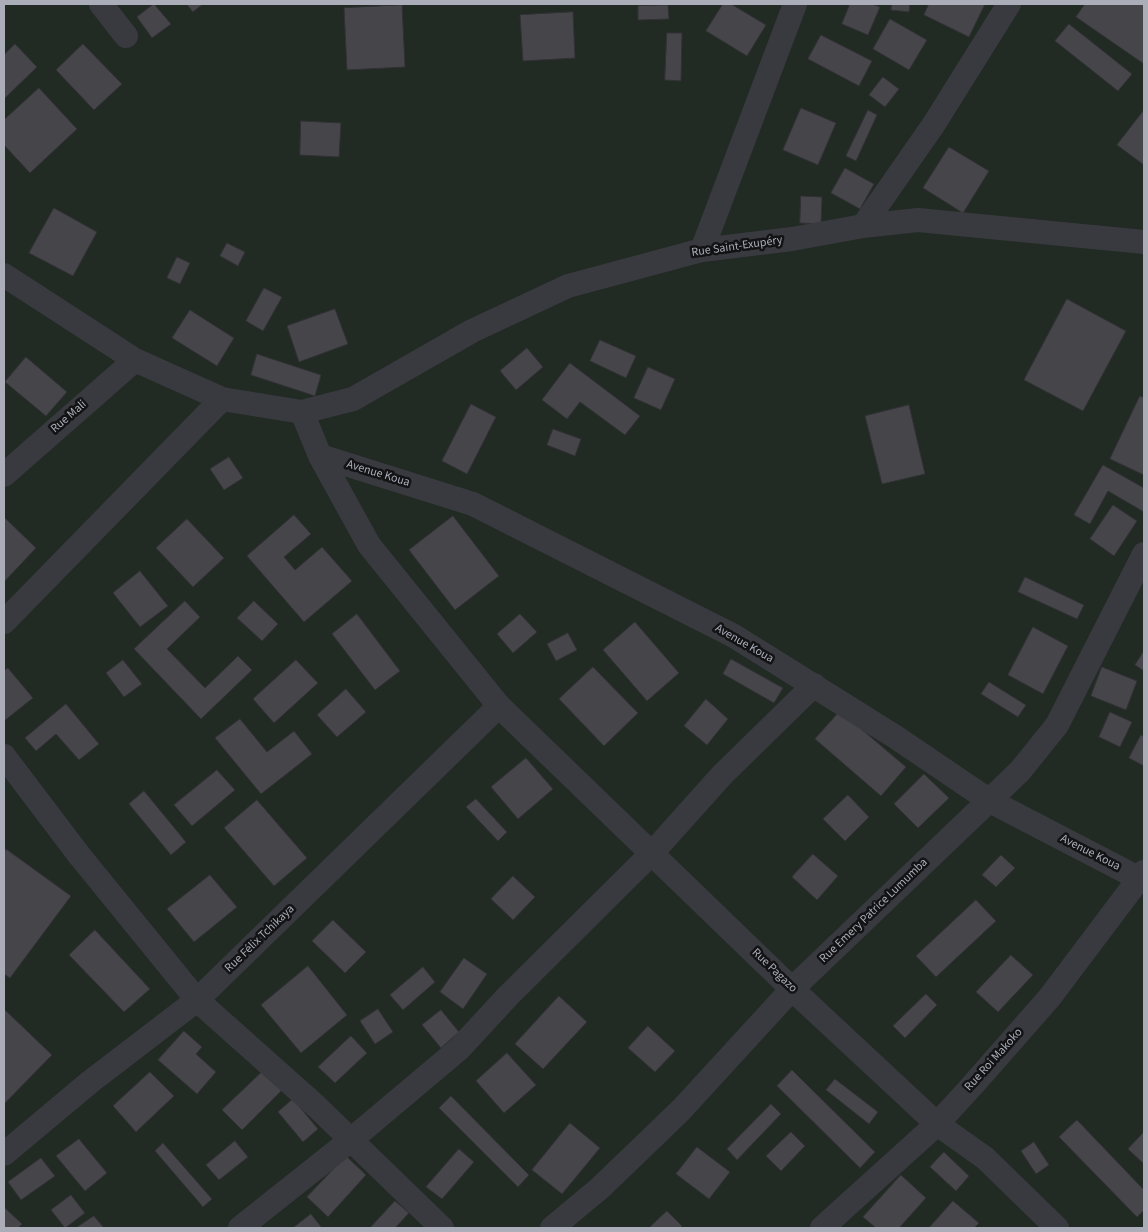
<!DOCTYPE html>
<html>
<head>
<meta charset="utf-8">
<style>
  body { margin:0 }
  #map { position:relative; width:1148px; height:1232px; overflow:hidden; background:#18181a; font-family:"Source Sans 3",sans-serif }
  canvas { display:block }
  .frame { position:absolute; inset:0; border:5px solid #abaeb9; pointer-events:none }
</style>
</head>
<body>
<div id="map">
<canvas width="1148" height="1232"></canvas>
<div class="frame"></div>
</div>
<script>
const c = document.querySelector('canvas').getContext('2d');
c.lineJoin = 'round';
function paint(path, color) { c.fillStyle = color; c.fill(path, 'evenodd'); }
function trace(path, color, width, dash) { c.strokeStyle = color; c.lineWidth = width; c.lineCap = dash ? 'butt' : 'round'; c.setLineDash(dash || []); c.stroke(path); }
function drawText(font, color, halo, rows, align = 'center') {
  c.font = font + ' "Source Sans 3",sans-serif'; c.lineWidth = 5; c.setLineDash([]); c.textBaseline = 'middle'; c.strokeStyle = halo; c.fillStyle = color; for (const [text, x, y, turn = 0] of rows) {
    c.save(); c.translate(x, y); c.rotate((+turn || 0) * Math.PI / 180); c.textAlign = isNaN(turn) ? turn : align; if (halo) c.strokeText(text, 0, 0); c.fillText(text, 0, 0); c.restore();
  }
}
const green = new Path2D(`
  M4 4H1144V1228H4Z`);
const building = new Path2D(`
  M154 4 171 24 152 38 137 17Z
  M187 4H203L193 12Z
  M723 4H731L766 25 747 56 706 31Z
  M850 4H872L880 7 868 35 842 24Z
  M892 4H910L909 12 891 10Z
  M929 4H985L969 37 924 15Z
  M1085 4H1144V64L1076 17Z
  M402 5 405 67 347 70 344 8Z
  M668 5 669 19 638 20V6Z
  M573 12 575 58 523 61 520 15Z
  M890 19 927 40 909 70 873 49Z
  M1069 24 1132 74 1118 91 1055 41Z
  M667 33H682L681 81 665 80Z
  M821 35 872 61 859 86 808 59Z
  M15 44 37 67 4 99V55Z
  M83 44 122 84 94 110 56 70Z
  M883 77 899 89 885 107 869 95Z
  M39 88 77 129 30 173 4 145V120Z
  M801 108 836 123 818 165 783 150Z
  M868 110 877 115 856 161 846 156Z
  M1144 110V165L1117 145Z
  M301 121 341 123 339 157 300 155Z
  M949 147 989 171 963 213 923 188Z
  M845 168 874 184 860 209 831 193Z
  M801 196 822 197 821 224 800 223Z
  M54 208 97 232 73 276 29 253Z
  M227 243 245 252 238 266 220 256Z
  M177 257 190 263 180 284 167 278Z
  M264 288 282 297 263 331 246 321Z
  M1067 299 1126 331 1083 411 1024 380Z
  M335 309 348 344 299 362 287 326Z
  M190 310 234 338 217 366 172 338Z
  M600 340 636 356 626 378 590 361Z
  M527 348 543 367 516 390 500 371Z
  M257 354 321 375 315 396 251 375Z
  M26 357 67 392 46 416 5 382Z
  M570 363 640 416 625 435 580 402 567 419 542 400Z
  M648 367 675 379 661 410 634 398Z
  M1140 396 1144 398V475L1110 459Z
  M471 404 496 417 467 474 442 461Z
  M909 405 925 474 882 484 865 416Z
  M553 429 581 439 575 456 547 445Z
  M229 457 243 478 224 490 210 469Z
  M1103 465 1144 488V512L1108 491 1090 524 1074 515Z
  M1113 505 1137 521 1114 556 1090 539Z
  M294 515 311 534 284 557 295 570 322 547 352 581 304 622 247 556Z
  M453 516 499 576 455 610 409 550Z
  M4 517 36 548 4 582Z
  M187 519 224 558 193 587 156 548Z
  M140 571 168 606 140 627 113 593Z
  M1025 577 1084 605 1077 619 1018 592Z
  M185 601 200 617 167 649 205 688 238 656 252 670 201 719 134 649Z
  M254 601 278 624 262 641 237 618Z
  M357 614 400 671 375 690 332 634Z
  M520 614 537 632 513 653 497 634Z
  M635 622 679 673 647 701 603 650Z
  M1033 627 1068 646 1043 694 1008 675Z
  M568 633 577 650 556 661 547 644Z
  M1144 651V671L1135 665Z
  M731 659 783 688 774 703 723 674Z
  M123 660 142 684 124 697 106 673Z
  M296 660 318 683 274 723 253 699Z
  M593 667 638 713 604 746 559 699Z
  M1102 667 1137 681 1126 710 1091 696Z
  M8 668 33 698 4 721V671Z
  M989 682 1026 705 1018 717 981 694Z
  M346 689 366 712 337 737 317 715Z
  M706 699 728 719 707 745 684 726Z
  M66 704 99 744 79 760 56 734 36 751 25 738Z
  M840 711 906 767 881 796 815 739Z
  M1110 712 1132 722 1120 747 1099 737Z
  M240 719 267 752 294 731 312 754 261 794 215 738Z
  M1141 735 1144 737V766L1129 758Z
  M526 758 553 789 518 819 491 787Z
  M217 770 235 790 192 826 174 805Z
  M924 774 949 798 918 828 894 804Z
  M144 791 186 842 171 855 129 804Z
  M848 795 869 817 845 841 823 819Z
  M476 799 507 832 498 841 466 807Z
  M257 800 307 858 274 886 224 828Z
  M6 849 71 896 10 978 4 974V853Z
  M813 854 838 876 817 900 792 877Z
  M1001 855 1015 868 996 887 982 875Z
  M210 875 237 907 194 942 167 909Z
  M513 876 535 897 513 920 491 899Z
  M976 900 996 921 936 977 916 956Z
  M333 920 366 952 345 973 312 941Z
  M95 930 150 989 124 1012 69 955Z
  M1011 955 1033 975 998 1012 976 992Z
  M464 958 487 974 463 1009 440 992Z
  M308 966 347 1015 301 1053 261 1005Z
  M423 967 435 982 403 1010 390 995Z
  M926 994 937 1005 905 1038 893 1026Z
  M559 996 587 1022 543 1069 515 1044Z
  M4 1009 52 1055 4 1104Z
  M378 1009 393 1032 375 1044 360 1021Z
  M441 1010 459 1032 441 1048 422 1025Z
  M648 1026 675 1051 655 1072 628 1048Z
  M184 1031 202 1047 196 1054 216 1072 197 1094 158 1060Z
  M351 1036 367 1053 335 1083 318 1067Z
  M507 1053 536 1085 504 1113 476 1081Z
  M265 1069 284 1088 242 1130 222 1110Z
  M792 1070 875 1152 860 1168 777 1086Z
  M150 1072 174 1096 136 1132 113 1106Z
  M835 1079 878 1112 869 1124 826 1090Z
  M451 1096 529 1175 518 1187 439 1108Z
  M293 1099 318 1129 303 1142 278 1112Z
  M771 1104 781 1114 737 1160 727 1149Z
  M1077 1120 1144 1190V1210L1137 1217 1059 1137Z
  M570 1123 600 1148 562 1194 532 1170Z
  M791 1132 805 1146 781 1171 766 1156Z
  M1144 1132V1164L1128 1149Z
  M79 1139 107 1173 85 1191 56 1156Z
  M235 1141 248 1157 219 1180 206 1165Z
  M1034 1142 1049 1165 1036 1174 1021 1151Z
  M163 1143 212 1199 203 1207 155 1151Z
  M697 1147 730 1172 709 1199 676 1174Z
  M459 1149 474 1162 442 1199 426 1187Z
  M944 1152 969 1176 956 1191 930 1167Z
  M346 1156 366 1175 328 1217 307 1197Z
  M41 1158 55 1176 21 1200 8 1182Z
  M901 1175 926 1198 899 1228H876L863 1217Z
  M71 1195 85 1213 65 1228 51 1210Z
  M395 1201 409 1213 395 1228H370Z
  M953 1201 979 1223 974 1228H929Z
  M4 1207 22 1224 18 1228H4Z
  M667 1211 682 1226 680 1228H649Z
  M311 1214 322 1228H293Z
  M94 1216 104 1228H76Z`);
const minor = new Path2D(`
  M101 4 126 36
  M863 226 934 124 1009 4
  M702 250 795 4
  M4 275 135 360 222 399 302 412 353 399 472 331 568 286 702 250 792 239 863 226 918 220 1144 242
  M302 412 320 456 369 545 499 706 792 989 937 1124 985 1158 1057 1228
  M320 456 473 504 734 636 894 736 990 801 1144 881
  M4 475 135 360
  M4 622 222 399
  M4 756 79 855 197 1000 316 1106 442 1228
  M4 1154 90 1082 197 1000 499 706
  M240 1228 352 1139 459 1049 508 996 653 852 722 775 814 685
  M552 1228 600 1188 681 1110 792 989 1020 771 1057 725 1144 554
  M822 1228 937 1124 971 1087 1050 997 1144 872`);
const streetNames = [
  ["Rue Saint-Exupéry",737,247,-8],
  ["Rue Mali",69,417,-41],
  ["Avenue Koua",378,474,17],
  ["Avenue Koua",744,644,30],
  ["Avenue Koua",1090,853,27],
  ["Rue Emery Patrice Lumumba",874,911,-44],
  ["Rue Félix Tchikaya",260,939,-44],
  ["Rue Pagazo",774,971,44],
  ["Rue Roi Makoko",994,1060,-48]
];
paint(green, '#222a24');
paint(building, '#45454a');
trace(building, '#323236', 1);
trace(minor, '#393a3f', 24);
drawText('12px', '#abaeb9', '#131315', streetNames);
</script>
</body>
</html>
